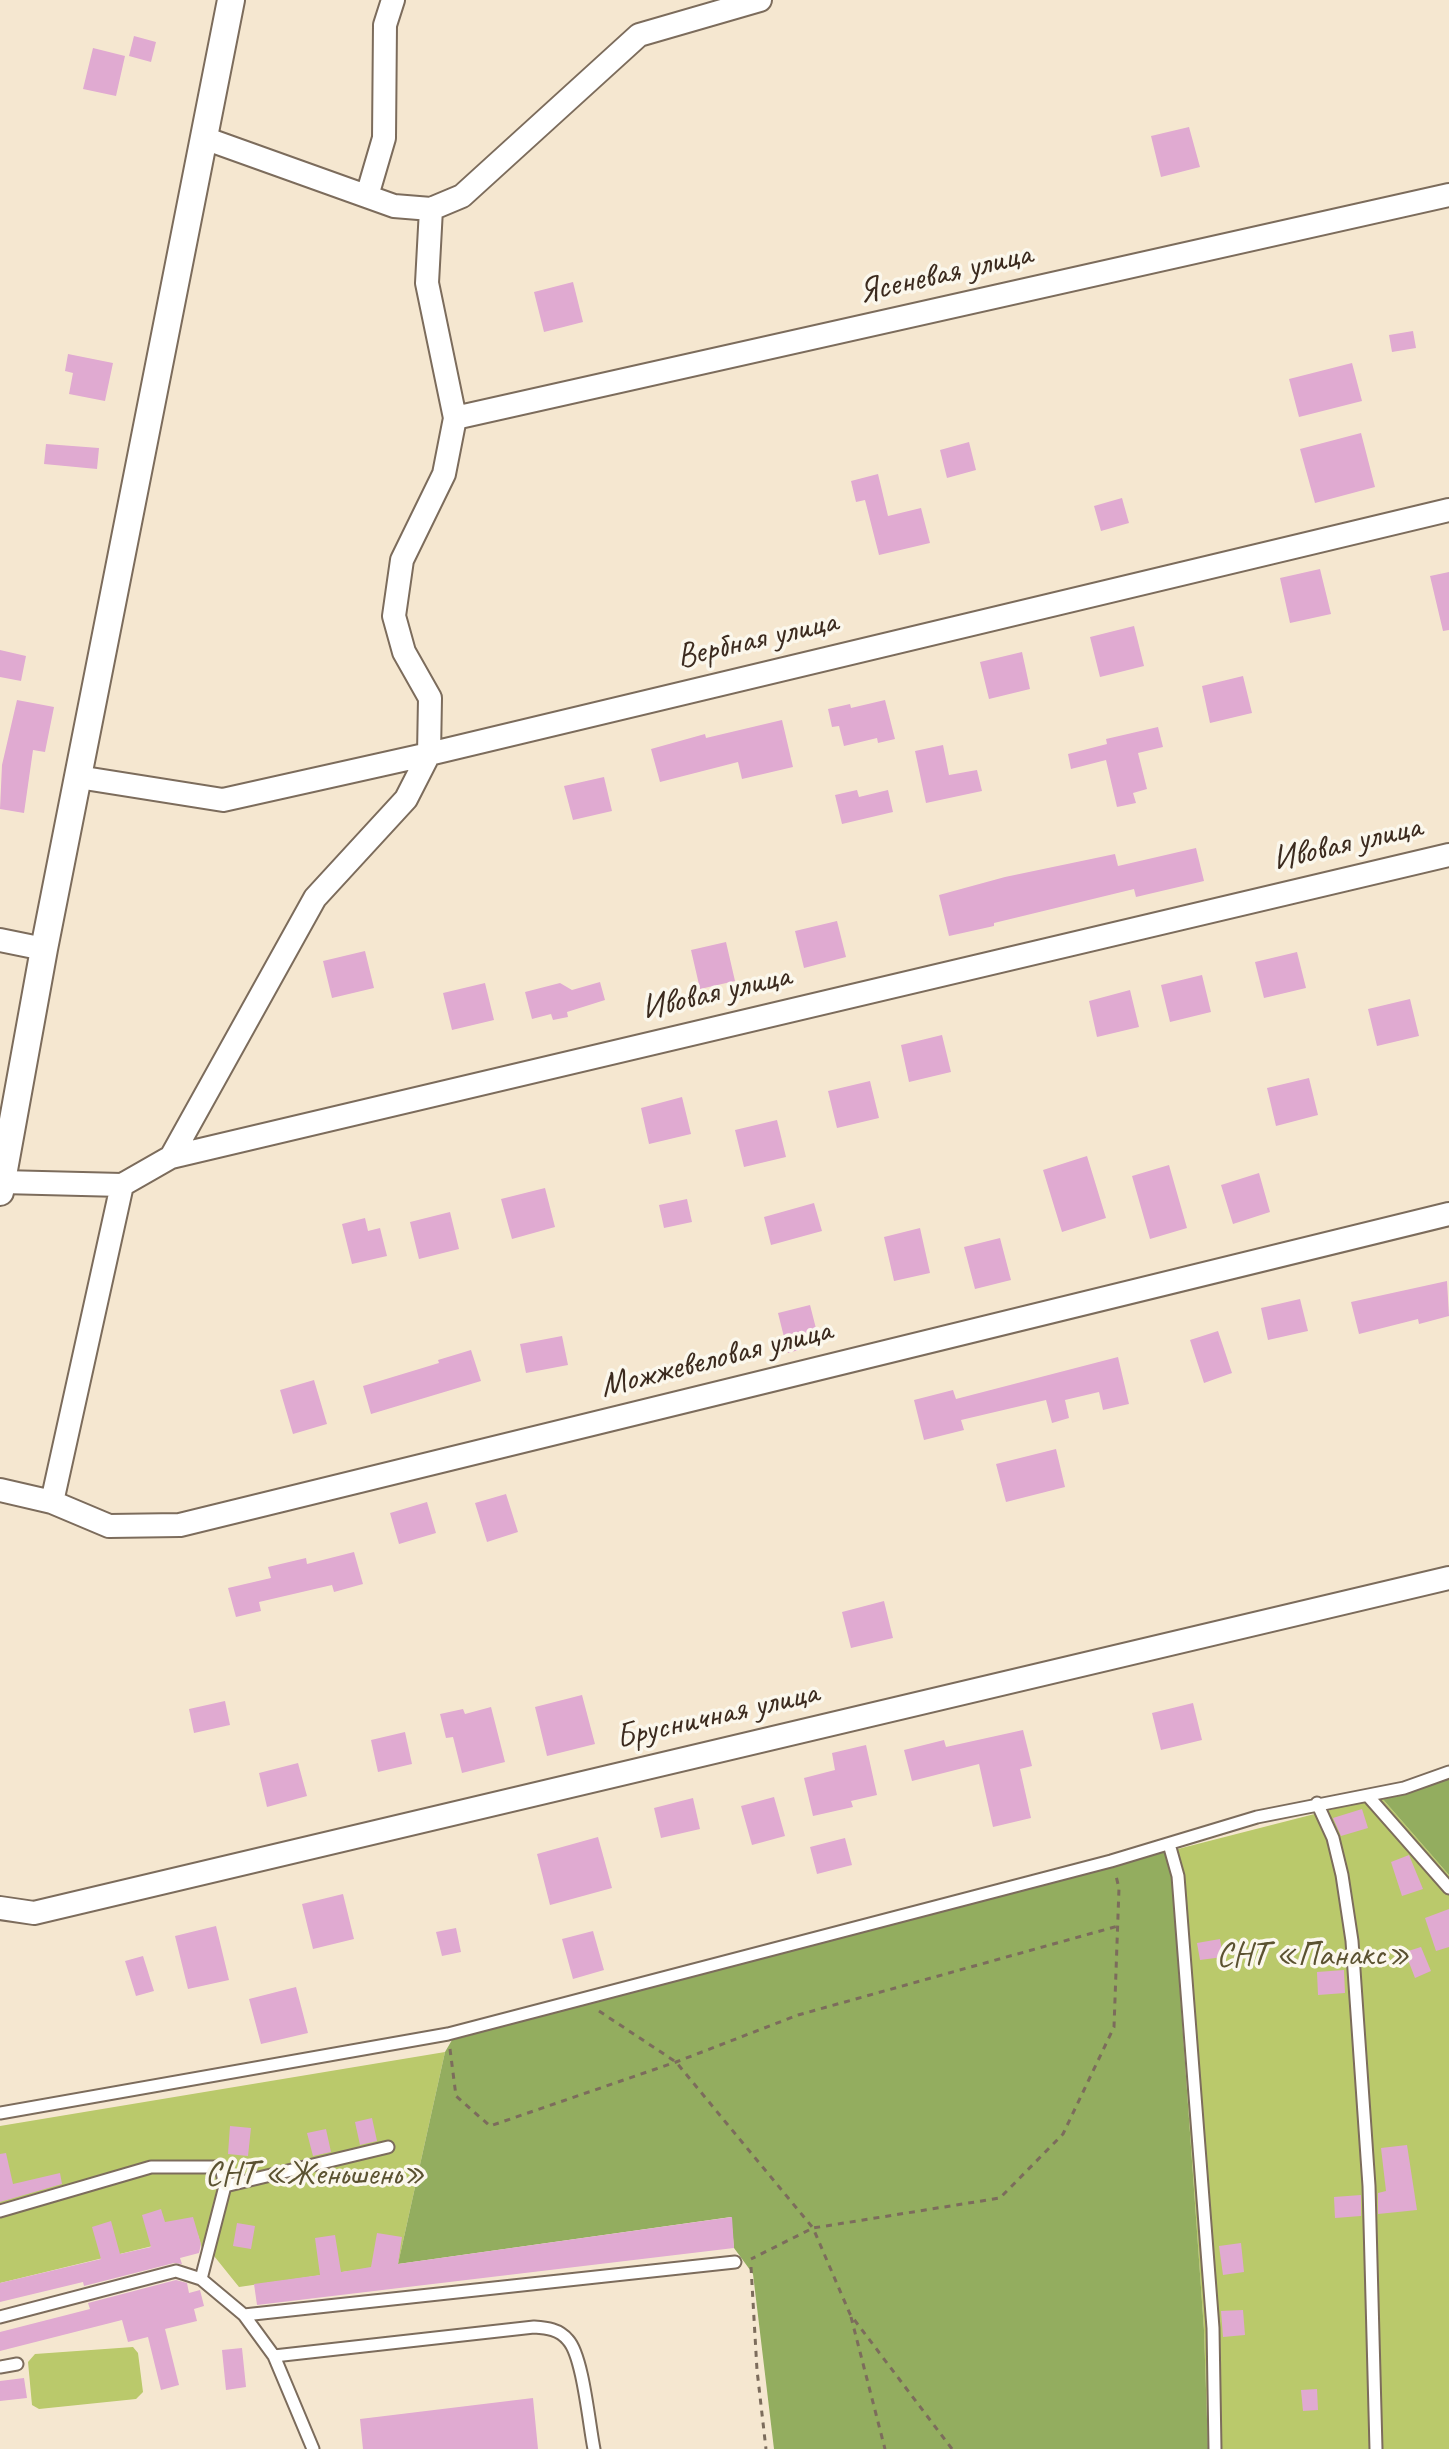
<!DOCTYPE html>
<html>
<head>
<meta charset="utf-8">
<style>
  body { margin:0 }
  canvas { display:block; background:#f5e7d0 }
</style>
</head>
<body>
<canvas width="1449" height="2449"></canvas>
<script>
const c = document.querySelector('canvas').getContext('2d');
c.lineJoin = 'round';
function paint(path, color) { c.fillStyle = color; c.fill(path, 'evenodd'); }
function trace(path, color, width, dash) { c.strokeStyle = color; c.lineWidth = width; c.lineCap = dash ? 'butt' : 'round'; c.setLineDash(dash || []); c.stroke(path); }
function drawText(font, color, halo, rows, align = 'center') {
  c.font = font + ' Caveat,sans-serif'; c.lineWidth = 7; c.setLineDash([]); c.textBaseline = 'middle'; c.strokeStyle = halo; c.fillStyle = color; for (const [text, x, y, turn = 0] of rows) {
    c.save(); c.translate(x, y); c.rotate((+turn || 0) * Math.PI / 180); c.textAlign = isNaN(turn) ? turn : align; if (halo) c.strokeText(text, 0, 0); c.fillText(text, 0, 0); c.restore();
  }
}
const green = new Path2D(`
  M1381 1797 1449 1875V2449H1208L1204 2330 1170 1851Z
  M445 2052 398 2264 239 2287 210 2251 203 2252 198 2235 0 2283V2126Z
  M133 2347 138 2353 143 2392 136 2399 39 2409 32 2405 28 2362 35 2354Z`);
const forest = new Path2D(`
  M1449 1779V1875L1381 1797Z
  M1170 1851 1204 2330 1208 2449H774L753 2274 734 2248 731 2217 398 2264 445 2052 452 2040 1101 1867Z`);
const building = new Path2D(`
  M134 36 156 42 151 62 129 56Z
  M93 48 125 56 116 96 83 89Z
  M1189 127 1200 167 1161 177 1151 136Z
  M573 282 583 322 544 332 534 292Z
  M1413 331 1416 348 1392 352 1389 335Z
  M68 354 113 363 105 401 69 394 73 373 65 371Z
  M1352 363 1362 401 1299 417 1289 379Z
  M1361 433 1375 487 1315 503 1300 449Z
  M969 442 976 470 947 478 940 450Z
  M46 444 99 448 97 469 44 464Z
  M878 474 888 516 921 508 930 543 879 555 865 500 856 502 851 481Z
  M1122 498 1129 523 1101 531 1094 506Z
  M1320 569 1331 614 1290 623 1280 578Z
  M1449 572V630L1443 631 1430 576Z
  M1134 626 1144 666 1100 677 1090 637Z
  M0 650 26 656 21 681 0 677Z
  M1022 652 1030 689 989 699 980 662Z
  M1243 676 1252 713 1210 723 1202 686Z
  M17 700 54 707 45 752 33 750 24 813 0 809 2 765Z
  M885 700 895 739 878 743 877 738 844 746 839 726 832 727 828 709 850 704 851 708Z
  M782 720 793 767 742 779 738 762 660 782 651 749 705 734 706 738Z
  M1158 727 1163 747 1138 753 1147 789 1133 793 1136 803 1117 807 1106 760 1071 769 1068 754 1107 744 1106 739Z
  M943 745 949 775 977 770 982 791 926 803 915 751Z
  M604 777 612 811 573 820 564 786Z
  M857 790 859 797 888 790 893 812 842 824 835 795Z
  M1196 848 1204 881 1136 897 1134 889 994 923V926L949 936 939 895 1005 877 1115 854 1118 866Z
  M837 921 846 957 804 968 795 931Z
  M726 942 735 981 700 989 691 950Z
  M365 951 374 988 332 998 323 961Z
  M1297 952 1306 988 1264 998 1255 962Z
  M1202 975 1211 1012 1170 1022 1161 985Z
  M600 982 605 1000 567 1012 568 1017 553 1020 551 1014 532 1019 525 992 560 983 572 990Z
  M485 983 494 1020 452 1030 443 993Z
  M1130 990 1139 1027 1097 1037 1089 1001Z
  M1410 999 1419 1036 1377 1046 1368 1009Z
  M942 1035 951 1072 909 1082 901 1045Z
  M1309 1078 1318 1115 1276 1126 1267 1088Z
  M870 1081 879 1118 837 1128 828 1091Z
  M682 1097 691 1134 649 1144 641 1108Z
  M777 1120 786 1157 744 1167 735 1130Z
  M1087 1156 1106 1218 1062 1232 1043 1170Z
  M1169 1165 1187 1228 1150 1239 1132 1176Z
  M1259 1173 1270 1212 1233 1224 1221 1185Z
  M545 1188 555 1227 512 1239 501 1199Z
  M687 1199 692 1222 664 1228 659 1205Z
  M814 1203 822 1231 771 1245 764 1217Z
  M450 1212 459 1249 419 1259 410 1222Z
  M365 1218 368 1231 380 1228 387 1256 352 1264 342 1224Z
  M920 1228 930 1273 894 1281 884 1237Z
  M1000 1238 1011 1280 975 1289 964 1247Z
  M1447 1281 1449 1316 1419 1324 1418 1319 1359 1334 1351 1302Z
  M1300 1299 1308 1331 1268 1340 1261 1308Z
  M810 1305 820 1344 788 1353 778 1313Z
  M1218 1331 1232 1373 1204 1383 1190 1340Z
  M562 1336 568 1365 526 1373 520 1344Z
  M471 1350 481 1381 371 1414 363 1386 439 1363 438 1360Z
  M1118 1357 1129 1404 1103 1410 1099 1392 1065 1400 1069 1418 1052 1423 1046 1400 961 1420 964 1430 924 1440 914 1400 953 1390 956 1399Z
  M314 1380 327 1424 293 1434 280 1390Z
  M1056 1449 1065 1487 1006 1502 996 1464Z
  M506 1494 518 1532 487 1542 475 1503Z
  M427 1502 436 1533 399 1544 390 1513Z
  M354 1552 363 1584 334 1592 332 1585 259 1602 261 1611 236 1617 228 1588 271 1578 268 1567 306 1558 307 1564Z
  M884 1601 893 1638 851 1648 842 1612Z
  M582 1695 595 1744 547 1756 535 1707Z
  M225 1701 230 1725 194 1733 189 1709Z
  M1193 1703 1202 1740 1161 1750 1152 1713Z
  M491 1707 505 1762 462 1773 453 1737 446 1738 440 1714 463 1709 465 1714Z
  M1023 1730 1032 1766 1020 1769 1031 1818 993 1827 979 1764 912 1781 904 1750 944 1740 946 1747Z
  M405 1732 412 1764 378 1772 371 1740Z
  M866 1745 877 1795 851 1801 853 1807 813 1816 804 1778 835 1770 832 1753Z
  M298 1763 307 1796 267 1807 259 1773Z
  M774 1797 785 1836 752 1845 741 1806Z
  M693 1798 700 1829 661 1838 654 1808Z
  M1362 1809 1368 1828 1341 1836 1333 1818Z
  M598 1837 612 1888 550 1905 537 1854Z
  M845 1838 852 1865 817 1874 810 1847Z
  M1409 1855 1423 1889 1402 1896 1391 1862Z
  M343 1894 354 1939 313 1949 302 1904Z
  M1449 1909V1947L1436 1951 1425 1918Z
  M216 1926 229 1980 188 1989 175 1936Z
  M456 1928 461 1952 442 1956 436 1932Z
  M593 1931 604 1970 573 1979 562 1939Z
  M1220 1939 1223 1957 1200 1960 1197 1943Z
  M1421 1947 1431 1971 1415 1978 1405 1952Z
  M143 1956 154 1991 136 1996 125 1961Z
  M1344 1970 1345 1993 1318 1995 1317 1972Z
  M296 1987 308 2033 261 2044 249 1999Z
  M372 2118 377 2141 360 2145 355 2122Z
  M230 2126 251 2128 248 2156 228 2154Z
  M326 2129 331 2152 313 2156 307 2133Z
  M1407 2145 1417 2210 1378 2214V2193L1386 2191 1381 2148Z
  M6 2153 13 2184 60 2173 62 2184 0 2202V2154Z
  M1361 2195V2216L1335 2218 1334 2197Z
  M161 2209 165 2222 193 2217 201 2244 199 2253 180 2258 182 2264 174 2263 84 2286 83 2282 0 2302V2283L101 2259 92 2227 111 2221 120 2254 151 2247 142 2215Z
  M732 2217 734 2248 257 2305 254 2284 320 2275 315 2238 335 2235 341 2272 371 2267 377 2233 402 2237 398 2264Z
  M237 2223 255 2226 251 2249 233 2246Z
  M1241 2243 1244 2272 1223 2275 1219 2246Z
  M176 2280 187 2283 189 2293 200 2290 204 2306 194 2309 197 2321 165 2329 179 2385 161 2390 148 2337 128 2342 122 2320 0 2351V2332L90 2309 88 2303Z
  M1243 2310 1245 2335 1223 2337 1221 2311Z
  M242 2348 246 2387 226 2390 222 2350Z
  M24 2378 27 2398 0 2401V2381Z
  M1317 2389 1318 2410 1303 2411 1301 2390Z
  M533 2398 538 2449H363L360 2419Z`);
const path = new Path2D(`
  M599 2011 676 2062 813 2228 751 2259
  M450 2049 456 2096 490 2126 676 2062 798 2015 1118 1926
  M751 2267 757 2370 766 2449
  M851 2317 885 2449
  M952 2449 850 2314 813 2228 1000 2198 1063 2134 1114 2027 1119 1888 1116 1876`);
const service = new Path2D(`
  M1368 1796 1449 1888
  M1317 1803 1333 1838 1342 1875 1352 1941 1369 2186 1376 2449
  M1169 1844 1178 1876 1213 2328 1215 2449
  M0 2113 448 2034 1111 1861 1257 1817 1404 1788 1449 1772
  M225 2186 388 2147
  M0 2211 151 2167H221L225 2186 201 2279
  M244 2315 274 2356 313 2449
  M0 2317 176 2271 201 2279 244 2315 735 2262
  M274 2356 534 2327C547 2328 559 2329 568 2340 583 2356 589 2425 594 2449
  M0 2367 17 2364`);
const minor = new Path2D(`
  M204 138 394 206 431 209 462 196 639 35 760 0
  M367 196 384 138 385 25 393 0
  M455 418 1449 195
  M78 777 223 800 429 754 1449 510
  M0 940 44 949
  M171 1157 315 898 406 799 429 754 430 698 404 652 394 616 402 560 444 474 455 418 427 283 431 209
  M2 1182 122 1185 171 1157 1449 855
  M0 1490 52 1502 109 1526 180 1525 1449 1214
  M52 1502 122 1185
  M0 1908 34 1913 1449 1578`);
const tertiary = new Path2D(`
  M0 1192 44 949 231 0`);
const streetNames = [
  ["Ясеневая улица",945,274,-13],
  ["Вербная улица",757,640,-13],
  ["Ивовая улица",1347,844,-13],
  ["Ивовая улица",716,993,-13],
  ["Можжевеловая улица",716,1359,-14],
  ["Брусничная улица",717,1716,-13]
];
const parkNames = [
  ["СНТ «Панакс»",1313,1956],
  ["СНТ «Женьшень»",315,2175]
];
paint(green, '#bac96b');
paint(forest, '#93ad5f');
paint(building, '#e0aad1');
trace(service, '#7c6c5c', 15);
trace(minor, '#7c6c5c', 26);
trace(tertiary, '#7c6c5c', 30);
trace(path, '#7c6c5c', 3, [6, 6]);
trace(service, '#fff', 11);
trace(minor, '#fff', 22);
trace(tertiary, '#fff', 26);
drawText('34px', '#3b2a1e', '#fbf7ec', streetNames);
drawText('34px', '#5b5231', '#fbf7ec', parkNames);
</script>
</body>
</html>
